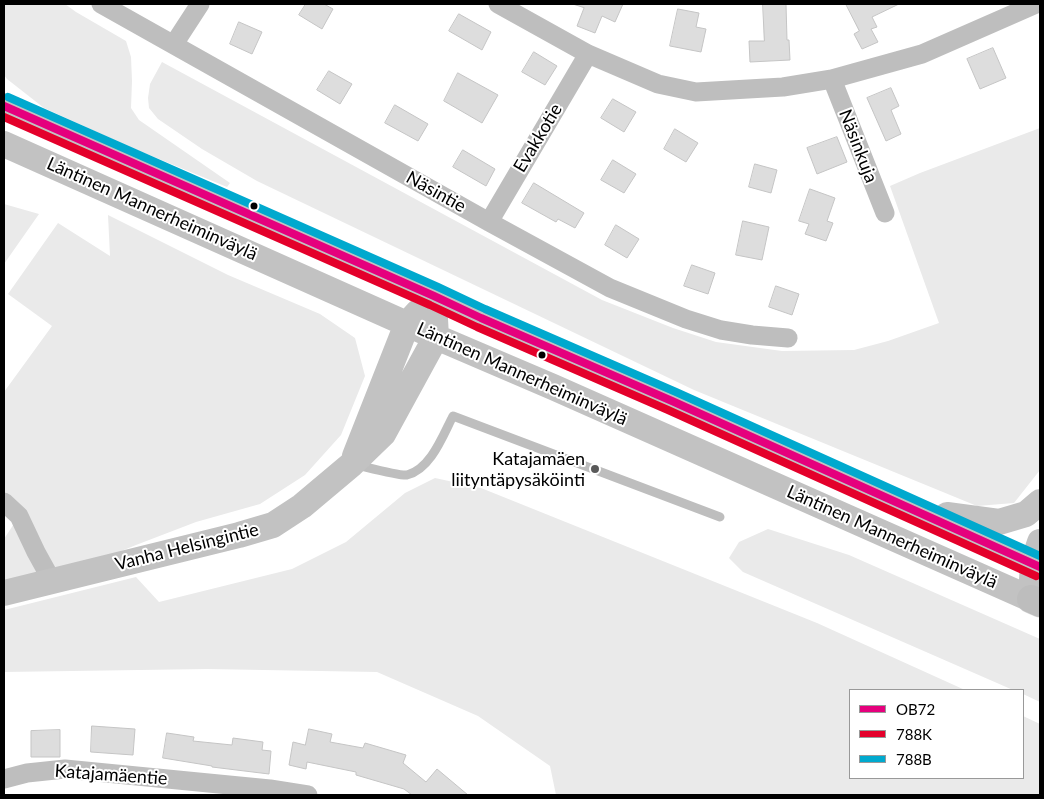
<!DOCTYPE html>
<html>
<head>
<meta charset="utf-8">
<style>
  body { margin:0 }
  #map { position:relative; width:1044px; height:799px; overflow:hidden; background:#fff; font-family:Lato,sans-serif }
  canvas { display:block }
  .frame { position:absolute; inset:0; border:5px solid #000; pointer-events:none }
  .legend { position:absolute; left:849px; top:689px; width:175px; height:90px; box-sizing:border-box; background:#fff; border:1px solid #999; margin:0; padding:6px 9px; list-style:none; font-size:15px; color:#000 }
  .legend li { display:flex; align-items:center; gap:10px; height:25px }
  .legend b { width:25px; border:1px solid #999 }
</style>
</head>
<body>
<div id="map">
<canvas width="1044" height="799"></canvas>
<div class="frame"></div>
<ul class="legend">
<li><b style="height:6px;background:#e5007d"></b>OB72</li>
<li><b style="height:6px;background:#e4002b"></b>788K</li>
<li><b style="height:6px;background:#00a9ce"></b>788B</li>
</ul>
</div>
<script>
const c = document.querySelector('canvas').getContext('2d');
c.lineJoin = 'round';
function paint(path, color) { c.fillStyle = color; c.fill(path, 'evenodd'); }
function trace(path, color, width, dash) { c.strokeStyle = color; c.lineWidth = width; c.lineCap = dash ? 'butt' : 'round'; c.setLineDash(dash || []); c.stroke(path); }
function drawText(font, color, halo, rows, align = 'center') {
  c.font = font + ' Lato,sans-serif'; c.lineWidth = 4; c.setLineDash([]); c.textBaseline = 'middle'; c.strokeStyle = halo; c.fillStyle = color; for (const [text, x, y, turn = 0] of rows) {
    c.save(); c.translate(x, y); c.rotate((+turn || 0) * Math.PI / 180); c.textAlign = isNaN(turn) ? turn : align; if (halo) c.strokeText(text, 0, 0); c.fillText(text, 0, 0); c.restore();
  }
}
const green = new Path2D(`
  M4 4H65L76 12 126 41 131 57 132 81 131 108 139 120 230 183 227 187 130 147 44 108 7 79 4 75Z
  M162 62 602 300 673 328 716 342 782 351 854 350 888 341 939 323 890 186 920 173 1040 128V470L1014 503 977 506 694 390 257 181 202 149 158 119 149 108 148 98 150 84Z
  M4 204 39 214 4 264Z
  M108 215 228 275 320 314 355 338 365 376 341 435 305 475 260 504 196 522 136 545 85 566 4 584V539L19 516 4 502V392L52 326 8 294 58 223 110 256Z
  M435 478 481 488 817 623 965 690H850V778H1023V716L1040 724V795H556L550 766 478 716 377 672 207 669 4 672V610L136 577 159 602 292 569 346 542 405 493Z
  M768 529 849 555 1040 639V702L1023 694V690H1013L743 572 729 558 739 542Z`);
const building = new Path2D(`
  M306 4H324L333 9 322 29 299 15Z
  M573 4H623L615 22 602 16 595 33 577 26 584 8Z
  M763 4H786L787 40H789L790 60 750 62 749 41H764Z
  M846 4H899L872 17 877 27 871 29 878 42 862 49 854 34 859 31Z
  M678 9 699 13 696 27 706 29 701 52 670 46Z
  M459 14 491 32 482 50 449 31Z
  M239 22 262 32 252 54 230 44Z
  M993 48 1006 78 980 89 967 59Z
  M534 52 557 66 545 85 522 72Z
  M329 71 352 84 340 104 317 90Z
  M458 73 498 95 482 123 444 101Z
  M891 88 899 106 891 110 901 134 886 141 867 98Z
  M613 99 636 112 624 132 601 118Z
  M395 105 428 124 418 141 385 123Z
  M675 129 698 143 686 162 664 149Z
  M837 137 847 162 817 174 807 148Z
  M463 150 495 169 486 186 453 167Z
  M613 160 636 174 624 193 601 180Z
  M755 164 777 170 771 193 749 187Z
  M534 183 584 213 575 228 558 219 556 222 522 203Z
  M810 189 835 198 827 221 833 223 826 241 805 234 809 224 799 221Z
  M743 221 769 227 762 260 736 255Z
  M616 225 639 239 627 258 605 245Z
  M692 265 715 273 708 294 684 286Z
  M776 286 799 294 792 315 769 307Z
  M92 726 135 729 133 755 91 752Z
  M309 729 332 734 330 742 363 748 365 743 406 755 403 763 426 782 437 769 468 795H412L404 789 356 775V772L307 762 306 769 289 765 293 742 305 745Z
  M60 730V757H31V731Z
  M167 733 194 737 193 741 232 745 233 738 263 742 262 750 271 751 269 774 212 767V766L163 758Z`);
const lane = new Path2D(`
  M357 465C366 467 400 476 407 475 431 469 443 435 453 416L720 517`);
const street = new Path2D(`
  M101 4 489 222 610 288 686 319 721 330 752 335 788 338
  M498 4 588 54 658 84 696 92 783 87 832 79 922 54 1036 4
  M174 44 200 4
  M832 79 885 213
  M489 222 588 54
  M4 502 19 516 36 552 52 581
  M4 779 27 773 65 769 270 789 308 795`);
const secondary = new Path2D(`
  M4 106 434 296 481 318 672 401 1040 567
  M4 144 436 337 553 387 1031 599
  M355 456 407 324 418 312
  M947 515 999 522 1026 514 1040 502
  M1032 580 1033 563 1040 542
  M4 593 239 535 273 525 302 506 352 464 383 434 436 337 435 319`);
const primary = new Path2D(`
  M1031 599 1040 603`);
const bus1 = new Path2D(`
  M4 106 434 296 481 318 672 401 1040 567`);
const bus2 = new Path2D(`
  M4 117 430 305 477 327 668 410 1036 576`);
const bus3 = new Path2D(`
  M8 97 438 287 485 309 676 392 1040 556`);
const markers = [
  [254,206,4.5,"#000"],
  [542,355,4.5,"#000"],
  [595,469,5,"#595959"]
];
const streetNames = [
  ["Evakkotie",538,138,-59],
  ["Näsinkuja",858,146,69],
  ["Näsintie",436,192,29],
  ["Läntinen Mannerheiminväylä",152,209,24],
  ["Läntinen Mannerheiminväylä",522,374,24],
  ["Läntinen Mannerheiminväylä",892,537,24],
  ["Vanha Helsingintie",187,547,-14],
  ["Katajamäentie",111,775,4]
];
const poiNames = [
  ["Katajamäen",585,459],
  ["liityntäpysäköinti",585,480]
];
paint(green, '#eaeaea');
paint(building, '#ddd');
trace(building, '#c5c5c5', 1);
trace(primary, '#dbdbdb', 29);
trace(lane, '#bebebe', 9);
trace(street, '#bebebe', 19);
trace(secondary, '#c2c2c2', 26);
trace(primary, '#bdbdbd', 28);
trace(bus1, '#e5007d', 8);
trace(bus2, '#e4002b', 8);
trace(bus3, '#00a9ce', 8);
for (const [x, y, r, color] of markers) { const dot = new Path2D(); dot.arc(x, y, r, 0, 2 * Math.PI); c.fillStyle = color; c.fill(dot); trace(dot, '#fff', 2); }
drawText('18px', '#000', '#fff', streetNames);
drawText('18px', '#000', '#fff', poiNames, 'right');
</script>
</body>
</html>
